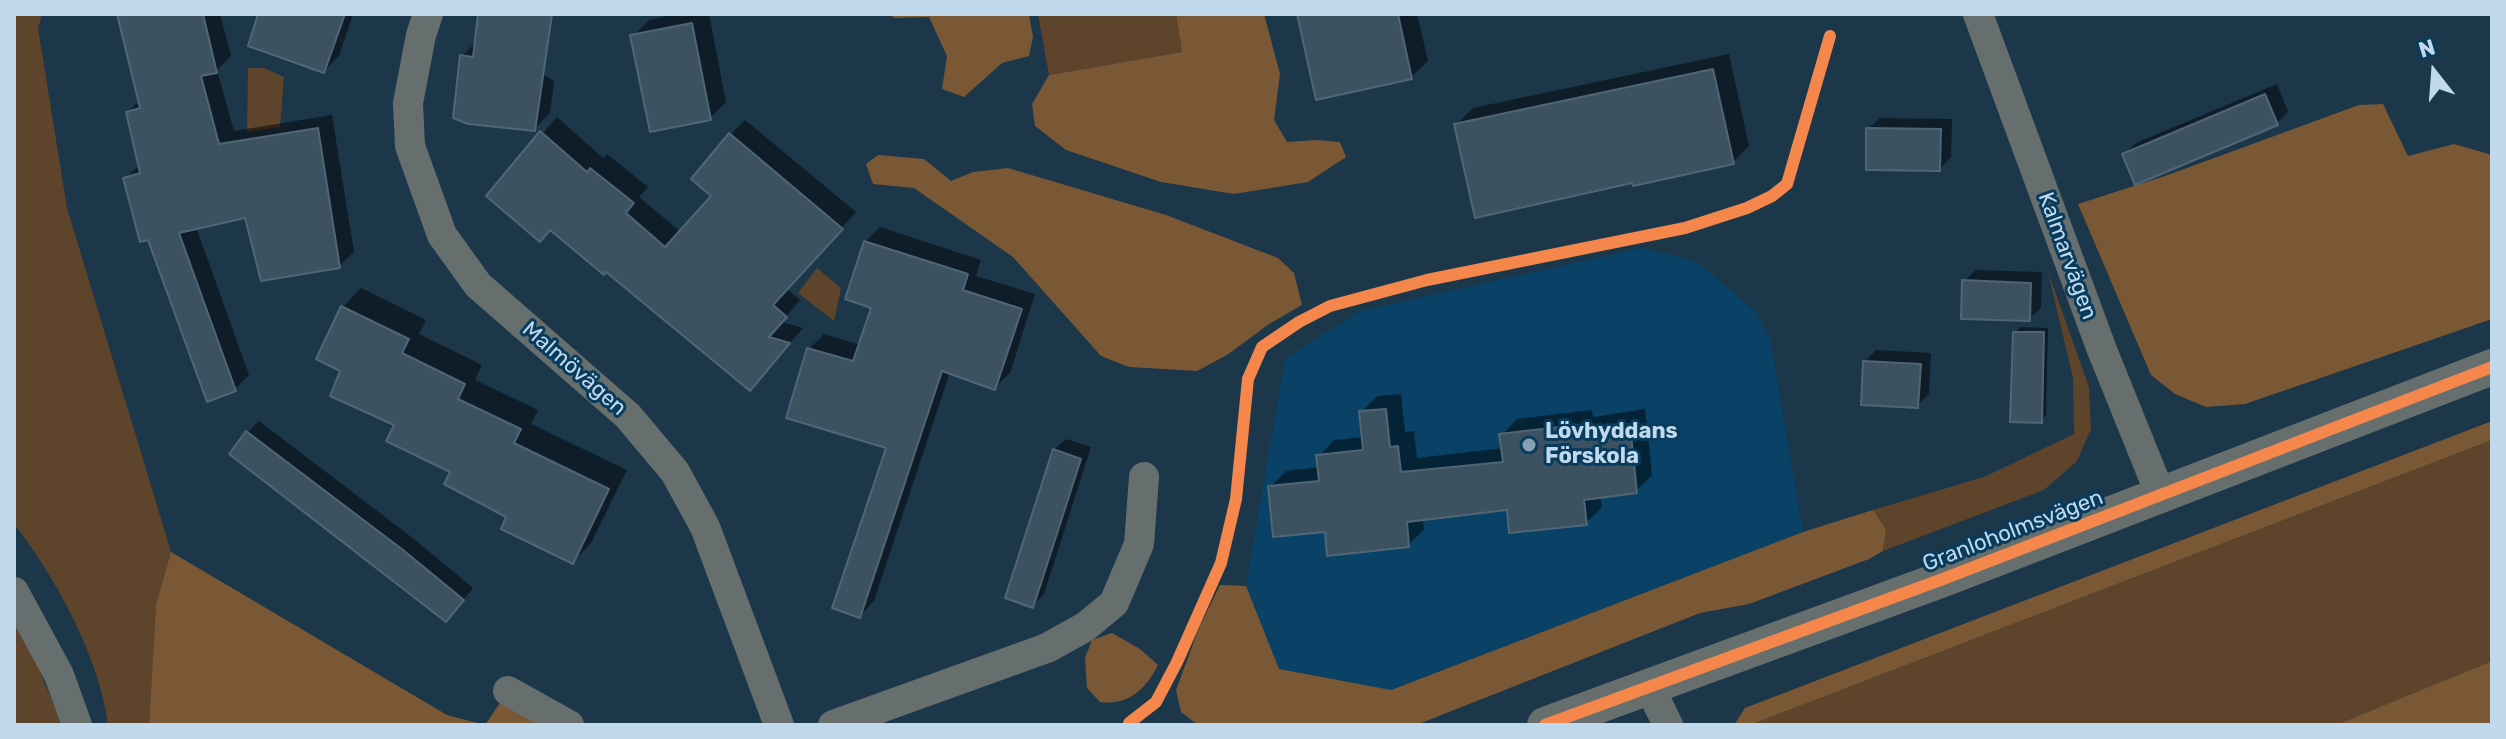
<!DOCTYPE html>
<html>
<head>
<meta charset="utf-8">
<style>
  body { margin:0 }
  #map { position:relative; width:2506px; height:739px; overflow:hidden; background:#1b3749; font-family:Rubik,sans-serif }
  canvas { display:block }
  .frame { position:absolute; inset:0; border:16px solid #c1d9ed; pointer-events:none }
  .north { position:absolute; left:2394px; top:32px; width:80px; height:80px; -webkit-text-stroke:6px #083b5c; paint-order:stroke; rotate:343deg; font-size:22px; font-weight:700; line-height:32px; text-align:center; color:#c1d9ed }
  .north::after { content:''; display:block; margin:auto; width:28px; height:36px; background:#c1d9ed; clip-path:polygon(50% 0,100% 100%,50% 72%,0 100%) }
</style>
</head>
<body>
<div id="map">
<canvas width="2506" height="739"></canvas>
<div class="frame"></div>
<div class="north">N</div>
</div>
<script>
const c = document.querySelector('canvas').getContext('2d');
c.lineJoin = 'round';
function paint(path, color) { c.fillStyle = color; c.fill(path, 'evenodd'); }
function trace(path, color, width, dash) { c.strokeStyle = color; c.lineWidth = width; c.lineCap = dash ? 'butt' : 'round'; c.setLineDash(dash || []); c.stroke(path); }
function drawText(font, color, halo, rows, align = 'center') {
  c.font = font + ' Rubik,sans-serif'; c.lineWidth = 6; c.setLineDash([]); c.textBaseline = 'middle'; c.strokeStyle = halo; c.fillStyle = color; for (const [text, x, y, turn = 0] of rows) {
    c.save(); c.translate(x, y); c.rotate((+turn || 0) * Math.PI / 180); c.textAlign = isNaN(turn) ? turn : align; if (halo) c.strokeText(text, 0, 0); c.fillText(text, 0, 0); c.restore();
  }
}
const built = new Path2D(`
  M1642 248 1696 261 1757 313 1771 343 1803 532 1390 690 1279 669 1246 586 1285 359 1360 311Z`);
const green = new Path2D(`
  M14 14H42L38 28 67 208 171 552 156 604 149 725H108C100 658 55 576 14 524Z
  M1038 14H1176L1182 52 1049 75Z
  M248 68H264L284 77 280 127 247 132Z
  M817 268 841 288 834 321 798 293Z
  M2048 272 2089 387 2091 429 2077 461 2044 490 1883 551 1886 529 1873 510 1984 477 2074 434 2073 378Z
  M2492 440V661L2336 725H1750Z
  M14 623 37 664 62 725H14Z`);
const forest = new Path2D(`
  M888 14H1029L1033 37 1029 56 1002 63 964 97 942 89 947 56 929 17 895 18Z
  M1176 14H1264L1280 74 1274 120 1287 142 1316 140 1340 142 1346 157 1308 182 1234 194 1161 182 1066 150 1035 126 1032 104 1049 75 1182 52Z
  M2383 104 2408 156 2454 144 2492 155V319L2245 404 2206 407 2175 394 2151 375 2078 204 2165 176 2359 105Z
  M878 155 924 159 951 181 973 172 1008 168 1166 215 1278 258 1294 273 1302 305 1269 324 1227 355 1197 371 1129 367 1101 356 1013 257 914 188 873 184 866 164Z
  M2492 421V440L1750 725H1734L1745 708Z
  M1873 510 1886 529 1883 551 1869 559 1749 604 1700 613 1416 725H1198L1181 712 1176 690 1199 628 1220 585 1246 586 1279 669 1391 690 1803 532Z
  M171 552 447 715 485 725 508 691 577 725H149L156 604Z
  M1112 633 1140 649 1158 665C1146 689 1128 706 1100 702L1087 688 1085 658 1092 640Z
  M2492 661V725H2336Z`);
const shadow = new Path2D(`
  M120 14H220L231 56 217 70 234 131 332 115 354 252 339 266 246 215 196 227 249 375 235 389 126 178 140 164 128 112 140 100Z
  M261 14H353L339 56 324 71Z
  M481 14H536L515 58 554 81 550 113 534 129 462 56 477 41Z
  M677 14H709L726 102 710 118 633 36 649 20Z
  M1299 14H1417L1428 61 1411 77Z
  M1729 54 1749 146 1733 162 1456 125 1473 108Z
  M2277 84 2288 112 2277 123 2124 155 2136 143Z
  M557 117 603 158 607 154 648 187 639 197 681 232 714 196 730 135 745 120 856 212 787 289 800 300 782 322 803 328 750 389 606 270 551 228 488 196Z
  M1880 118 1952 119 1951 157 1940 169 1868 129Z
  M880 227 981 260 976 276 1035 294 1010 373 995 387 950 372 874 601 860 616 888 447 809 349 824 334 860 345 874 306 865 242Z
  M1976 270 2042 272 2041 308 2029 319 1964 281Z
  M361 288 426 320 419 334 482 365 475 380 538 410 531 424 627 470 591 543 573 562 509 516 396 424 343 370V307Z
  M2020 327 2048 328 2046 415 2041 421 2015 333Z
  M1876 350 1931 353 1929 394 1917 406 1864 362Z
  M1401 394 1405 432 1414 431 1417 458 1503 448 1502 435 1517 419 1592 410 1593 417 1645 409 1652 475 1636 491 1600 496 1602 507 1586 523 1508 508 1423 518 1424 530 1408 545 1326 529 1270 487 1286 471 1320 467 1319 456 1334 440 1364 437 1361 412 1377 396Z
  M259 421 414 539 473 588 457 608 248 432Z
  M1066 439 1091 447 1044 594 1033 605 1054 450Z`);
const building = new Path2D(`
  M117 14H203L217 73 201 76 219 144 318 128 340 268 261 281 245 218 179 233 236 391 207 402 148 240 140 242 123 178 140 173 126 112 140 108Z
  M258 14H345L324 73 248 46Z
  M478 14H552L535 131 468 124 453 118 460 55 473 57Z
  M1297 14H1398L1412 79 1316 100Z
  M692 23 711 120 650 132 630 35Z
  M1713 69 1734 164 1633 186 1632 183 1475 218 1454 124Z
  M2265 94 2278 125 2135 185 2122 154Z
  M1866 128 1941 129 1940 171 1866 170Z
  M540 131 587 172 590 168 634 203 626 213 665 247 711 196 691 179 729 133 843 229 773 305 787 317 769 337 790 343 750 391 606 272 604 275 550 230 540 242 486 196Z
  M864 241 968 274 963 290 1022 309 995 390 942 371 860 618 832 608 886 448 786 418 807 348 853 361 871 308 845 299Z
  M1962 280 2031 283 2030 321 1961 319Z
  M341 306 409 339 402 353 465 384 458 399 521 429 514 443 609 489 573 564 501 529 506 517 444 484 450 472 386 441 394 425 330 396 340 371 316 359Z
  M2013 332H2044L2042 423 2010 422Z
  M1863 361 1921 364 1918 408 1861 405Z
  M1386 409 1390 447 1398 446 1401 472 1503 462 1499 434 1577 425 1578 432 1630 424 1637 493 1584 500 1587 525 1509 533 1507 510 1407 522 1409 547 1327 556 1325 532 1273 537 1268 486 1319 481 1316 455 1363 450 1359 411Z
  M246 431 403 550 464 600 446 622 229 454Z
  M1053 449 1081 459 1033 608 1005 598Z`);
const minor = new Path2D(`
  M428 14 421 35 408 103 410 146 442 235 478 285 628 416 675 472 705 527 779 725
  M1978 14 2102 350 2161 496
  M14 592 59 675 77 725
  M1649 686 1668 725
  M508 691 569 725
  M833 725 1047 648 1085 627 1114 603 1139 544 1144 477`);
const tertiary = new Path2D(`
  M1545 725 1943 579 2492 367`);
const cycleway = new Path2D(`
  M1129 723 1156 702 1177 662 1221 563 1236 499 1248 379 1262 347 1299 322 1330 306 1427 280 1685 228 1747 208 1772 196 1787 184 1830 36
  M1545 725 1943 579 2492 367`);
const markers = [
  [1529,445,8,"#87a0b4"]
];
const streetNames = [
  ["Kalmarvägen",2067,256,70],
  ["Malmövägen",574,369,41],
  ["Granloholmsvägen",2013,531,-21]
];
const poiNames = [
  ["Lövhyddans",1545,432],
  ["Förskola",1545,457]
];
paint(built, '#094266');
paint(green, '#5e442a');
paint(forest, '#7b5835');
paint(shadow, '#0007');
paint(building, '#3d5261');
trace(building, '#506676', 2);
trace(minor, '#666f6e', 30);
trace(tertiary, '#666f6e', 36);
trace(cycleway, '#f5874c', 12);
for (const [x, y, r, color] of markers) { const dot = new Path2D(); dot.arc(x, y, r, 0, 2 * Math.PI); c.fillStyle = color; c.fill(dot); trace(dot, '#083b5c', 3); }
drawText('22px', '#c1d9ed', '#083b5c', streetNames);
drawText('bold 22px', '#c1d9ed', '#083b5c', poiNames, 'left');
</script>
</body>
</html>
